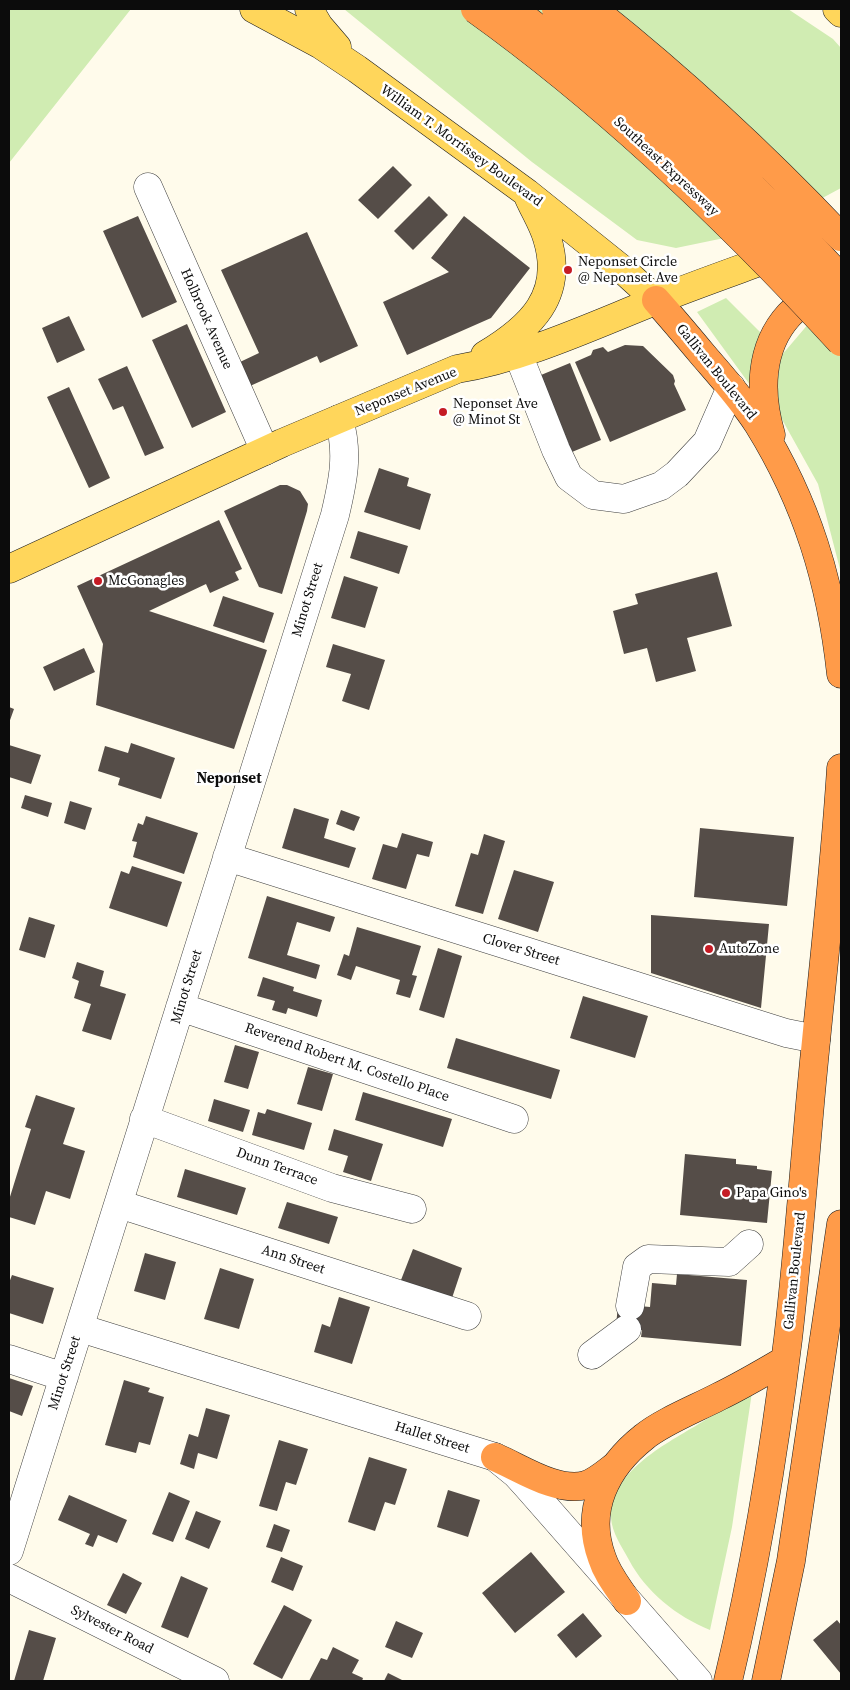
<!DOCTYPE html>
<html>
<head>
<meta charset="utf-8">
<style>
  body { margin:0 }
  #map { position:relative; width:850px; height:1690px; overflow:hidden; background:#fffbeb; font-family:"Source Serif 4",serif }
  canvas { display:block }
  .frame { position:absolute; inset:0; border:10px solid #0c0c0c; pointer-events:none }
</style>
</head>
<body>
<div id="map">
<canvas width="850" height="1690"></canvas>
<div class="frame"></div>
</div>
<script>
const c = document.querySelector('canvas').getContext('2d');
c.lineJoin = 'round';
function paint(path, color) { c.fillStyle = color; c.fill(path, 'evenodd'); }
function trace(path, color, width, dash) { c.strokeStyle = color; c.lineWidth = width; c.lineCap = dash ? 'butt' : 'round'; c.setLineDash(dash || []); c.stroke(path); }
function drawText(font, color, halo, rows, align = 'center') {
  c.font = font + ' "Source Serif 4",serif'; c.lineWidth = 5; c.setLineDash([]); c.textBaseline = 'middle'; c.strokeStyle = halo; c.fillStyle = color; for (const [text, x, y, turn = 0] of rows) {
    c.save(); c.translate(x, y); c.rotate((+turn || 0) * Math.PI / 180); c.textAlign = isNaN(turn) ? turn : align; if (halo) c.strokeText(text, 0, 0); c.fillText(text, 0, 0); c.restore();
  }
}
const green = new Path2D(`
  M9 9H131L9 163Z
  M344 9H788L833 39 841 48V188L763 230 676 248 637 240 532 162Z
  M726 298 761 333 753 389 697 312Z
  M821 309 841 331V573L818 484 774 405 781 356Z
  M752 1392 732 1527 710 1630C676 1616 646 1592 629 1560 622 1547 612 1533 611 1518 609 1473 664 1445 697 1425 715 1414 734 1403 752 1392Z`);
const building = new Path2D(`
  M393 166 412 185 378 219 358 200Z
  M429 196 448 215 413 250 394 231Z
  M138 216 177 302 142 318 103 231Z
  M464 216 530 268 491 318 407 355 383 302 449 272 431 258Z
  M307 232 358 346 320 363 317 356 250 386 240 362 259 353 221 270Z
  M69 316 85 350 57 363 42 328Z
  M187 324 226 412 192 428 152 340Z
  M625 345 643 346 673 375 675 381 674 384 686 410 610 442 575 362 591 355 593 350 603 347 608 352Z
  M570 363 601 440 572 452 541 375Z
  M127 366 164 448 145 456 123 406 113 410 98 379Z
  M69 387 110 478 89 488 47 397Z
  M379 468 409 478 407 486 431 494 420 530 364 512Z
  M280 485H287L300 491 308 504 307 511 282 594 259 587 224 511Z
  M219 520 242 569 235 572 239 580 210 593 206 584 149 611 267 650 234 749 96 705 103 644 77 586Z
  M358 531 408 546 399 574 350 558Z
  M717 572 732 626 687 638 696 671 656 682 647 648 624 654 613 611 638 604 635 594Z
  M344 576 378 587 365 628 331 618Z
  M223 596 274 613 264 643 213 626Z
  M333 644 385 660 369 710 342 701 351 674 326 667Z
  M84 648 95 672 54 691 43 667Z
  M9 707 14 709 9 723Z
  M131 743 175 758 161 799 118 785 120 778 98 771 105 746 128 753Z
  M9 745 41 755 31 784 9 777Z
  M25 795 52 803 48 817 21 808Z
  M70 801 92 808 85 830 64 823Z
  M294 808 329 819 324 838 356 848 349 868 282 848Z
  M341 810 360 817 354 831 336 824Z
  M146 816 198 833 184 874 133 857 137 842 132 841 138 823 143 825Z
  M700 828 794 837 787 906 694 897Z
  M402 833 433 842 429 857 417 854 406 889 372 879 383 844 397 848Z
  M484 834 505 841 483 914 455 906 471 853 478 855Z
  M132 866 182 882 167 927 109 908 121 871 129 874Z
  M514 870 554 882 538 932 498 919Z
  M267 896 335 917 330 932 297 922 287 955 320 965 316 979 248 958Z
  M651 915 769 924 761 1008 651 973Z
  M29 917 55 925 45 958 19 950Z
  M357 927 421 946 412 975 417 976 410 998 396 994 400 980 356 966 351 980 337 975 344 954 349 956Z
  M438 948 462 956 444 1018 419 1010Z
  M77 962 104 971 100 986 126 994 111 1040 82 1031 91 1004 74 998 79 981 72 978Z
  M263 977 294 987 293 991 322 1000 317 1017 288 1008 286 1014 272 1010 275 1001 257 996Z
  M583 996 648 1016 635 1058 570 1038Z
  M456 1038 560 1070 551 1099 447 1068Z
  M235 1045 259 1052 248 1089 224 1082Z
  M308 1067 333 1074 322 1111 297 1104Z
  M363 1092 452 1119 443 1147 355 1120Z
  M36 1095 75 1108 63 1144 85 1151 70 1199 46 1191 35 1225 9 1217V1200L31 1129 25 1127Z
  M214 1099 250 1110 243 1132 208 1121Z
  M267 1109 312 1123 304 1150 252 1135 258 1112 265 1114Z
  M334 1129 383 1144 371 1181 343 1172 348 1156 328 1150Z
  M685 1154 736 1159V1164L757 1166V1169L772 1171 767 1223 680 1215Z
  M185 1169 246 1188 237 1215 177 1197Z
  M287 1202 338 1217 329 1244 278 1228Z
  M413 1249 462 1268 451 1301 401 1280Z
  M145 1253 176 1262 165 1300 134 1291Z
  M220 1268 254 1279 239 1329 204 1319Z
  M677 1274 747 1280 741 1346 641 1337 642 1330 616 1327 618 1304 650 1307 652 1283 676 1285Z
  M12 1275 54 1288 43 1324 9 1313V1283Z
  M339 1297 370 1307 352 1364 314 1352 322 1324 330 1327Z
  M9 1378 33 1386 22 1416 9 1411Z
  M124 1380 150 1388 148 1392 164 1397 150 1445 139 1442 136 1453 105 1445Z
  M206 1408 230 1415 217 1459 198 1453 194 1469 180 1464 189 1434 198 1437Z
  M279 1440 308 1449 296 1485 286 1482 277 1511 259 1506Z
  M369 1457 407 1469 395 1505 385 1502 375 1531 348 1522Z
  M448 1490 480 1500 468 1537 437 1527Z
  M169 1492 190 1501 173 1542 152 1534Z
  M69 1495 127 1520 117 1543 98 1535 93 1547 85 1544 90 1534 58 1520Z
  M196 1511 221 1521 209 1549 185 1539Z
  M274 1524 290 1530 282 1552 266 1547Z
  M531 1552 565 1592 515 1633 482 1593Z
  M281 1557 303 1566 293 1591 271 1582Z
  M123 1573 142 1583 126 1614 107 1605Z
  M181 1576 208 1588 188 1638 161 1627Z
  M284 1605 312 1620 282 1679 253 1664Z
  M583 1613 602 1636 576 1658 557 1635Z
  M837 1620 841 1625V1674L813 1640Z
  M396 1621 423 1633 412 1658 385 1647Z
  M29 1630 56 1638 43 1681H14Z
  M333 1647 359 1660 352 1673 363 1678 362 1681H309L321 1658 327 1660Z
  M388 1673 404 1681H384Z`);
const minor = new Path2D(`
  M148 187 265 451
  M518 354 556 450 569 477 593 495 624 499 661 486 677 474 707 442 731 387
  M227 857 786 1033 816 1039
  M180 1007 514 1119
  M144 1119 332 1188 412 1209
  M119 1204 467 1316
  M630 1306 637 1267 648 1259 729 1262 749 1244
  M80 1328 495 1457 516 1474 526 1485 698 1681
  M592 1355 627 1329
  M9 1359 64 1377
  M9 1551 335 515C343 481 349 454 339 419
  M9 1578 215 1681`);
const major = new Path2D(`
  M254 9 321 45 357 69 527 193 623 270 656 300
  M309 9 319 26 337 47
  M837 9 841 13
  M485 355C530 328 565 296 547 238 543 224 534 210 528 196
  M9 569 282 443 457 369C524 358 592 326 655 301 697 284 741 269 784 253`);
const highway = new Path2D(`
  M656 300C672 318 688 337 703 355 722 377 742 399 758 424 807 503 831 582 841 674
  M771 435C759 394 759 348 789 315 799 304 812 299 827 304
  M495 1457C521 1468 557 1493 586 1485 597 1481 606 1473 615 1466
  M627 1601C618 1587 607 1574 602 1558 584 1510 606 1467 644 1437 662 1422 697 1408 718 1397 741 1386 763 1373 785 1360
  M728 1681C755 1569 774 1454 788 1339 797 1261 803 1183 810 1104 820 992 834 880 841 768
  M766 1681 791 1561 841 1224`);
const highwayBridge = new Path2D(`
  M475 9C609 105 730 221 841 342
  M513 9C631 98 741 200 841 309
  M556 9 658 95 790 224 841 278
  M593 9C681 79 764 156 841 237`);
const markers = [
  [568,270,5,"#c51b24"],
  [443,412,5,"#c51b24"],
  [98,581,5,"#c51b24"],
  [709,949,5,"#c51b24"],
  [726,1193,5,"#c51b24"]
];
const streetNames = [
  ["William T. Morrissey Boulevard",461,146,36],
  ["Southeast Expressway",666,167,43],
  ["Holbrook Avenue",206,319,66],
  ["Gallivan Boulevard",716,372,51],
  ["Neponset Avenue",406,392,-22],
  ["Minot Street",308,600,-73],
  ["Clover Street",521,950,17],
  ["Minot Street",187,987,-73],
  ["Reverend Robert M. Costello Place",347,1063,19],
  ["Dunn Terrace",277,1167,20],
  ["Ann Street",293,1260,18],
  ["Gallivan Boulevard",795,1271,-84],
  ["Minot Street",65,1373,-72],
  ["Hallet Street",432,1438,17],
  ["Sylvester Road",112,1630,27]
];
const poiNames = [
  ["Neponset Circle",578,262],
  ["@ Neponset Ave",578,278],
  ["Neponset Ave",453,404],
  ["@ Minot St",453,420],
  ["McGonagles",108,581],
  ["AutoZone",719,949],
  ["Papa Gino's",736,1193]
];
const neighbourhoodNames = [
  ["Neponset",229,779]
];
paint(green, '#d0ecb2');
paint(building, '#554d48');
trace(minor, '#3f3f3f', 29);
trace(major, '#1d1d1d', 29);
trace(highway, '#1d1d1d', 29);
trace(minor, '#fff', 28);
trace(major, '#ffd65b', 28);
trace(highway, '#ff9b49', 28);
trace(highwayBridge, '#1d1d1d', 29, []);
trace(highwayBridge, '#ff9b49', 28);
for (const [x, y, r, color] of markers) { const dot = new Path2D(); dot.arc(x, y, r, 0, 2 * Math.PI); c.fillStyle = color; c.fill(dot); trace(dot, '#fff', 2); }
drawText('14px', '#0c0c0c', '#fff', streetNames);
drawText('14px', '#0c0c0c', '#fff', poiNames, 'left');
drawText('bold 15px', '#0c0c0c', '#fff', neighbourhoodNames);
</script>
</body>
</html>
